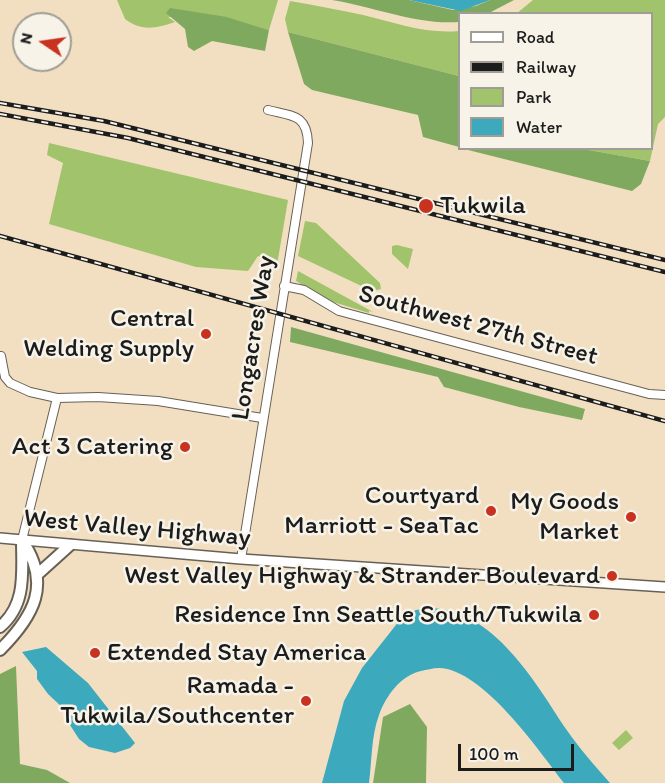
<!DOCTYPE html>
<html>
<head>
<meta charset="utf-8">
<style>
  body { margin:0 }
  #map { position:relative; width:665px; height:783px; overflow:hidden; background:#f2dfc2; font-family:Itim,sans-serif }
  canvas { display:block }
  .legend { position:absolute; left:458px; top:12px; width:195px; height:138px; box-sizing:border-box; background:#f7f3e8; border:2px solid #9f9d96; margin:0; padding:8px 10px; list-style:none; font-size:18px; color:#1c1c1c }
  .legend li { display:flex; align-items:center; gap:12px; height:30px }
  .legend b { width:30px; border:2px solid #9f9d96 }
  .north { position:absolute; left:12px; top:12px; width:60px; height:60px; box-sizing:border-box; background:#f7f3e8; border:2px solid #9f9d96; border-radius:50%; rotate:283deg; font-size:16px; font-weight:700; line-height:24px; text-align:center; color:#1c1c1c }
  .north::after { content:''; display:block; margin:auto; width:21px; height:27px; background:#c8321e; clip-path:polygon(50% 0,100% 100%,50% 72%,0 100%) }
  .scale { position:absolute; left:458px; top:744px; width:116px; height:27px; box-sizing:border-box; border:3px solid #1c1c1c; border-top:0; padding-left:8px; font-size:18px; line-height:21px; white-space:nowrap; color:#1c1c1c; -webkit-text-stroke:4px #f7f3e8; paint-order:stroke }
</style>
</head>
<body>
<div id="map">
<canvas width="665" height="783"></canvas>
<ul class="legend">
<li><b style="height:8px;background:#fff"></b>Road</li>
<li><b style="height:8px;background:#1c1c1c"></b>Railway</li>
<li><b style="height:16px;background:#a1c36c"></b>Park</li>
<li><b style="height:16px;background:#3ca9bc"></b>Water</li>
</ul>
<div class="north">N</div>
<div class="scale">100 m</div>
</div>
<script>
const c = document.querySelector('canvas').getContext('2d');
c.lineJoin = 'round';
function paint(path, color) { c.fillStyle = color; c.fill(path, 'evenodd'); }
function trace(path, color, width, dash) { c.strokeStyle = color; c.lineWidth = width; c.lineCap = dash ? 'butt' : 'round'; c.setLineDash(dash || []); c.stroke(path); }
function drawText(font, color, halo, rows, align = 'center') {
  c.font = font + ' Itim,sans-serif'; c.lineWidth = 5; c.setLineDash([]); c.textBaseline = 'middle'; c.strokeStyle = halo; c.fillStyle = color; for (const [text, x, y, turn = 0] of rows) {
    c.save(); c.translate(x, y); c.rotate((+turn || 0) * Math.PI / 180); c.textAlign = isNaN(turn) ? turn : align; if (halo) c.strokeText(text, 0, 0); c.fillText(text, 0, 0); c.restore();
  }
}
const green = new Path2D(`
  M117 0H278L269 30 226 17H168L175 22C157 28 142 32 125 19Z
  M533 0H665V117L658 124 650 161 583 149 652 148V14H516Z
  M290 1C315 5 339 10 363 15 396 23 426 34 459 31V76L288 32 285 19Z
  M49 143 288 200 276 271 267 269 266 261 258 256 248 271 196 267 49 224 63 163 47 155Z
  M305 221 316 223 380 283 381 289 372 291 298 256Z
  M397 245 413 249 408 269 392 254V246Z
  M298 271 373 312 369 311V313L330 301 296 281Z
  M626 730 633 738 619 750 612 743Z`);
const forest = new Path2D(`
  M332 0H409L453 10 476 6 490 0H514L489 13 460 14 459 22C416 25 375 7 332 0Z
  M170 8 227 17 269 30 265 51 212 41 194 51 188 47 185 29 166 13Z
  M288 32 459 76V147L423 137 418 115 312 90 304 84Z
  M464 149H583L650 161 641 184 632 191Z
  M291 327 585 409 582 420 519 407 444 387 438 377 290 342Z
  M16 666 20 764 47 770 70 783H0V674Z
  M410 704 427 727 426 783H373L383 717Z`);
const water = new Path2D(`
  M409 0H490L461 11Z
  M431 608C494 610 535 682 566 729 579 748 595 766 610 783H564C539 751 483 669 439 668 433 668 426 670 421 671 400 676 386 696 379 715 371 737 372 760 369 783H322L344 701 362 668 403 616 416 610Z
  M46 647 88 683 135 743 130 748 115 753 89 747 79 739 70 725 64 709 48 694 37 679V671L22 652Z`);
const minor = new Path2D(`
  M284 286 304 290 339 311 649 394 665 395
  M1 356 5 377 10 383 30 392 57 398 98 397 158 401 262 418
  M22 540 57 398
  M241 559 308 143C307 114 292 116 268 110`);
const major = new Path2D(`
  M0 538 241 559 665 587`);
const highway = new Path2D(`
  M39 573 70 545
  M0 627C27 604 22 572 22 540
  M0 650C34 616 52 584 22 540`);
const rail = new Path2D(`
  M0 103 104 121 665 260
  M0 114 128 138 665 272
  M0 236 665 421`);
const markers = [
  [426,206,8,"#c8321e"],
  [206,334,6,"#c8321e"],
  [185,447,6,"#c8321e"],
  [491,511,6,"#c8321e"],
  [631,517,6,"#c8321e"],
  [612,576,6,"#c8321e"],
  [594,615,6,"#c8321e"],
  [95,653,6,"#c8321e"],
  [306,701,6,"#c8321e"]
];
const poiNames = [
  ["Tukwila",440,206,"left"],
  ["Central",194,319],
  ["Welding Supply",194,349],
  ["Act 3 Catering",173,447],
  ["Courtyard",479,496],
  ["Marriott - SeaTac",479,526],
  ["My Goods",619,502],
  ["Market",619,532],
  ["West Valley Highway & Strander Boulevard",600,576],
  ["Residence Inn Seattle South/Tukwila",582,615],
  ["Extended Stay America",107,653,"left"],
  ["Ramada -",294,686],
  ["Tukwila/Southcenter",294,716]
];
const streetNames = [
  ["Southwest 27th Street",478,326,15],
  ["Longacres Way",254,338,-81],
  ["West Valley Highway",137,529,5]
];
paint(green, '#a1c36c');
paint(forest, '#80a960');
paint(water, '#3ca9bc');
trace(minor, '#676056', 10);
trace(major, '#676056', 12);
trace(highway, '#676056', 14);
trace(minor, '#fff', 8);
trace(major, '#fff', 9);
trace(highway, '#fff', 10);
trace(rail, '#1c1c1c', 4.5);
trace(rail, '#f7f3e8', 2, [7]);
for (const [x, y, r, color] of markers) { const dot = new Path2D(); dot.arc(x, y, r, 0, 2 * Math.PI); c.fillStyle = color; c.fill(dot); trace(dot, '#f7f3e8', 2); }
drawText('26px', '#1c1c1c', '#f7f3e8', poiNames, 'right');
drawText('26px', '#1c1c1c', '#f7f3e8', streetNames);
</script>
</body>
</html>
